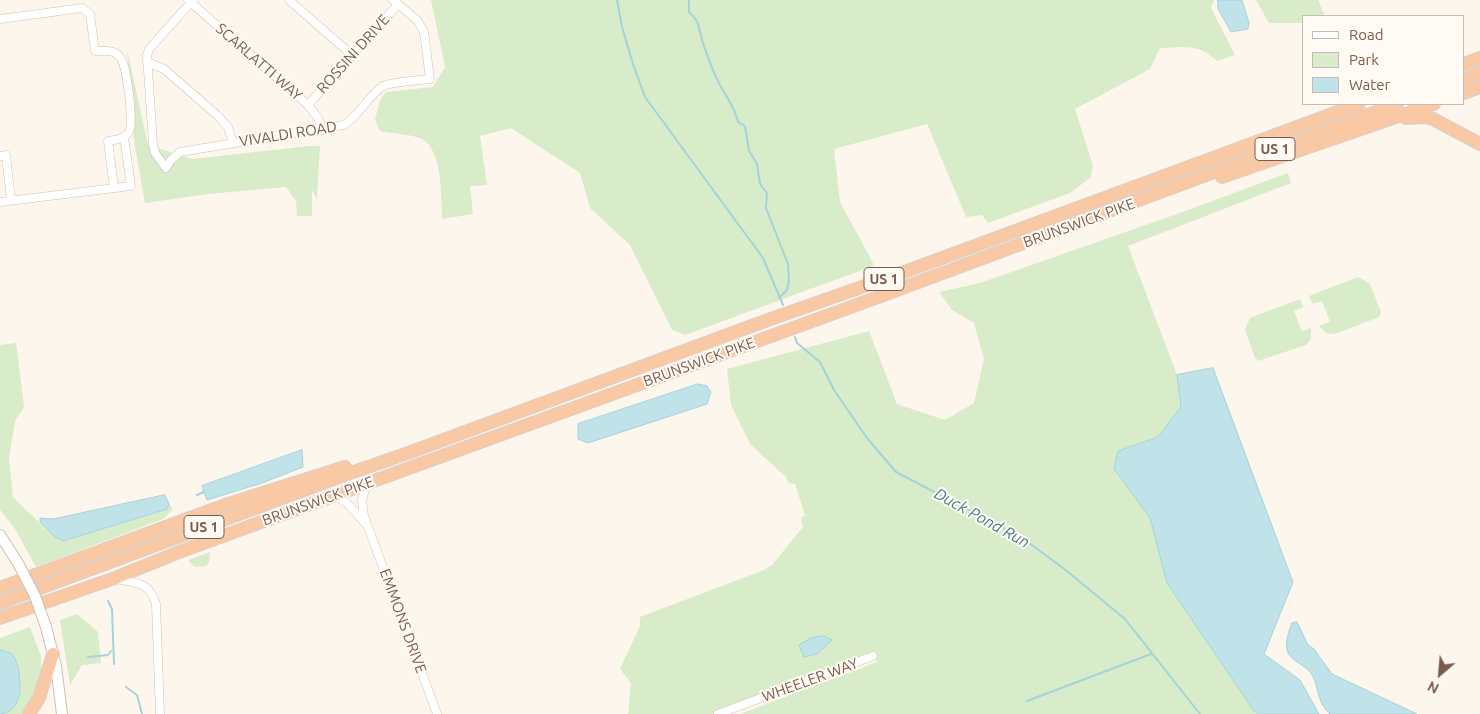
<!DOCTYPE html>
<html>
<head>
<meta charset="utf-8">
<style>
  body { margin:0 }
  #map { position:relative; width:1480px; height:714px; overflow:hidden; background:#fdf6ec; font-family:Ubuntu,sans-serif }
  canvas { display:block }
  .legend { position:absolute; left:1302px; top:15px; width:162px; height:90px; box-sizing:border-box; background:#fffaf3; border:1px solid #cabbb1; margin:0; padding:6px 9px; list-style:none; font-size:15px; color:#7a5c4d }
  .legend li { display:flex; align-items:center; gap:10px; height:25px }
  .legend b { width:25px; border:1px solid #cabbb1 }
  .north { position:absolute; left:1415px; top:649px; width:50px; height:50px; -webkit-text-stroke:4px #fffaf3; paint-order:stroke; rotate:207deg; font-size:14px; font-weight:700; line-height:20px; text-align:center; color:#7a5c4d }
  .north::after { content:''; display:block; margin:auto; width:18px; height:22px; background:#7a5c4d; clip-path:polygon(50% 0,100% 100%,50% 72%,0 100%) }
</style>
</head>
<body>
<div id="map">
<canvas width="1480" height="714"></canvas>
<ul class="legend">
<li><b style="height:6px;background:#fff"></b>Road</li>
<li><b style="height:14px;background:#d8ecc9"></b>Park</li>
<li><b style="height:14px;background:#bfe3e8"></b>Water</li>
</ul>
<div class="north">N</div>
</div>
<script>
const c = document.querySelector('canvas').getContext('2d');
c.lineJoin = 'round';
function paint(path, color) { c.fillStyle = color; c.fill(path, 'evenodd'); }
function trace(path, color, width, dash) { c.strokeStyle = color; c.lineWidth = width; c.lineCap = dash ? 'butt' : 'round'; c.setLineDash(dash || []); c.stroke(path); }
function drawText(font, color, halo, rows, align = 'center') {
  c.font = font + ' Ubuntu,sans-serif'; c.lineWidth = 4; c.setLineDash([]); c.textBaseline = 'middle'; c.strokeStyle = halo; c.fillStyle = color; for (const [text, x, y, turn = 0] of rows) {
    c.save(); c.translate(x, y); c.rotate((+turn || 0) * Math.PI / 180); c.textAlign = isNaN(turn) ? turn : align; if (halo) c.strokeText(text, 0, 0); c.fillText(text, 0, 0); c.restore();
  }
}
const green = new Path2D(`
  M431 0H1214L1211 8 1235 55 1217 61C1199 43 1184 47 1160 48L1150 69 1075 109 1093 166 1090 178 1070 193 988 223 982 215 966 217 927 124 834 149 840 202 873 263V266L685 335 672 330 630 245 590 208 580 173 511 128 480 136 487 185 470 186 473 214 442 219C441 198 443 150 422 139 415 135 390 133 380 131L375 120 380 100 386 92 433 87 445 67Z
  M1256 0H1318L1325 16H1304V23H1269Z
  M127 49 148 145 192 159 309 146H320L317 199 312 190V216H297L296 201 286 187 208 194 145 203 134 141Z
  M1288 173 1291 183 1128 246 1177 375 1181 407 1158 437 1118 451 1114 469 1150 518 1167 583 1258 714H740L877 662 874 656 718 714H628L631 683 620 669 640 626V617L764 570 772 565 803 527 801 518 805 515 795 484 788 483 786 477 750 444 731 405 727 369 869 331 897 404 945 420 974 403 984 359 974 323 952 310 939 292 980 283 1177 214Z
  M1358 277 1370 284 1381 312 1379 317 1335 334 1326 333 1319 326 1330 322 1322 301 1313 304 1309 296Z
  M1300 299 1303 307 1294 311 1302 331 1311 328V339L1306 345 1258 361 1255 358 1245 330 1250 318Z
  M16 343 24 407 15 421 9 458 13 497 49 532 63 541 167 509 169 504 173 509 163 519 36 567 15 529 0 510V345Z
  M210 552 209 562 206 566 195 567 189 562V560Z
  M77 614 98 632 101 663 82 665 70 685 60 620Z
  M30 627 41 656V679L28 711 24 714H0L5 713 6 651 0 650V638Z`);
const water = new Path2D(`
  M1218 0H1242L1249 23 1248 29 1231 32 1218 9Z
  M1213 368 1293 582 1264 654 1300 680 1319 714H1258L1254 711 1167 583 1150 518 1114 469 1118 451 1158 437 1181 407 1177 375Z
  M698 384 707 386 711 392 707 404 588 443 578 439V424Z
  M302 450 303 467 262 483 207 500 202 486Z
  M165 495 169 504 167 509 63 541 54 536 40 522V518L53 519Z
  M1297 622 1308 645 1314 649 1332 674 1417 714H1330C1315 701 1320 685 1310 672 1304 664 1290 661 1287 650 1285 642 1289 630 1292 623Z
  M824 636 832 640 817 654 804 657 799 645 811 638Z
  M0 650C5 651 11 652 14 657 16 659 17 665 18 668 22 685 22 712 0 714Z`);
const stream = new Path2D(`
  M617 0 622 27 633 64 645 97 763 258 783 305
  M689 0V12C701 22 698 29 703 43 708 58 713 73 721 87 728 99 735 108 738 122L745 126 749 151 757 164 760 184 767 193 766 208 788 264 789 280 787 290 780 297
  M795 337 797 343 820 362 834 390 867 438 896 472 1021 537 1067 571 1125 619 1200 714
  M197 495 204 492
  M108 601 112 609 114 664
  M88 657 108 655 111 651
  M126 687 137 695 142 714
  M1027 701 1151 654`);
const minor = new Path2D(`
  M188 0 308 105 318 118 323 130
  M193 0 150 48 147 55 153 144 155 153 166 168 171 160 180 152 344 125C360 115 368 96 383 86 390 82 421 80 430 79L424 32 418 21 393 0
  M289 0 352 55
  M0 19 82 8 90 14 95 51C104 51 114 49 120 57 127 65 134 124 129 132 124 139 116 140 108 141L114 188
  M147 62 164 69 217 115 228 127 233 143
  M308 105 398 4
  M0 156 6 155 11 200
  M0 202 131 186 124 137
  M367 483 362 500 364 516 437 714
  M334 495 347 503 365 523
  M117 579C136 583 150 582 156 604L160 714
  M718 714 873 656`);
const tertiary = new Path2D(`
  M0 535 18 563
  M46 627 56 666 62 714`);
const trunk = new Path2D(`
  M1464 64 1480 58
  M1464 79 1480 73
  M1464 93 1480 87
  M1406 118 1425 117 1433 119 1480 144
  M1222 177 1434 104
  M0 588 225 505 345 467
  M0 603 342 476 408 453 765 321 896 275 1359 104
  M0 618 115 578 179 552 881 296 1397 104
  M29 714 39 698 53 654`);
const tertiaryBridge = new Path2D(`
  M18 563 35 596 46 627`);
const shields = [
  [1275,149,40],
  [884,279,40],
  [204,527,40]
];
const shieldNames = [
  ["US 1",1275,149],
  ["US 1",884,279],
  ["US 1",204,527]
];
const streetNames = [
  ["ROSSINI DRIVE",353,54,-48],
  ["SCARLATTI WAY",259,62,41],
  ["VIVALDI ROAD",288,134,-9],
  ["BRUNSWICK PIKE",1079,223,-20],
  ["BRUNSWICK PIKE",699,362,-20],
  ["BRUNSWICK PIKE",318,501,-20],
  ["EMMONS DRIVE",403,621,70],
  ["WHEELER WAY",810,680,-20]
];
const waterNames = [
  ["Duck Pond Run",982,518,29]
];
paint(green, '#d8ecc9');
paint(water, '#bfe3e8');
trace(water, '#a5d3da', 1);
trace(stream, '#a5d3da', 2);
trace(minor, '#d1beb0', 9);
trace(tertiary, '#d1beb0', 12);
trace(trunk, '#dad1cd', 14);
trace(minor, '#fff', 8);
trace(tertiary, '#fff', 10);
trace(trunk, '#f9c8a4', 12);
trace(tertiaryBridge, '#d1beb0', 12, []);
trace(tertiaryBridge, '#fff', 10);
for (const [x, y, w] of shields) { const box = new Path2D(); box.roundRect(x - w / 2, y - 11.5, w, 23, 4); c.fillStyle = '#fffaf3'; c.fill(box); trace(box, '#7a5c4d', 1); }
drawText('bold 14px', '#7a5c4d', null, shieldNames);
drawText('15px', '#7a5c4d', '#fffaf3', streetNames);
drawText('italic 16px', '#437c86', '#fffaf3', waterNames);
</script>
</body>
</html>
